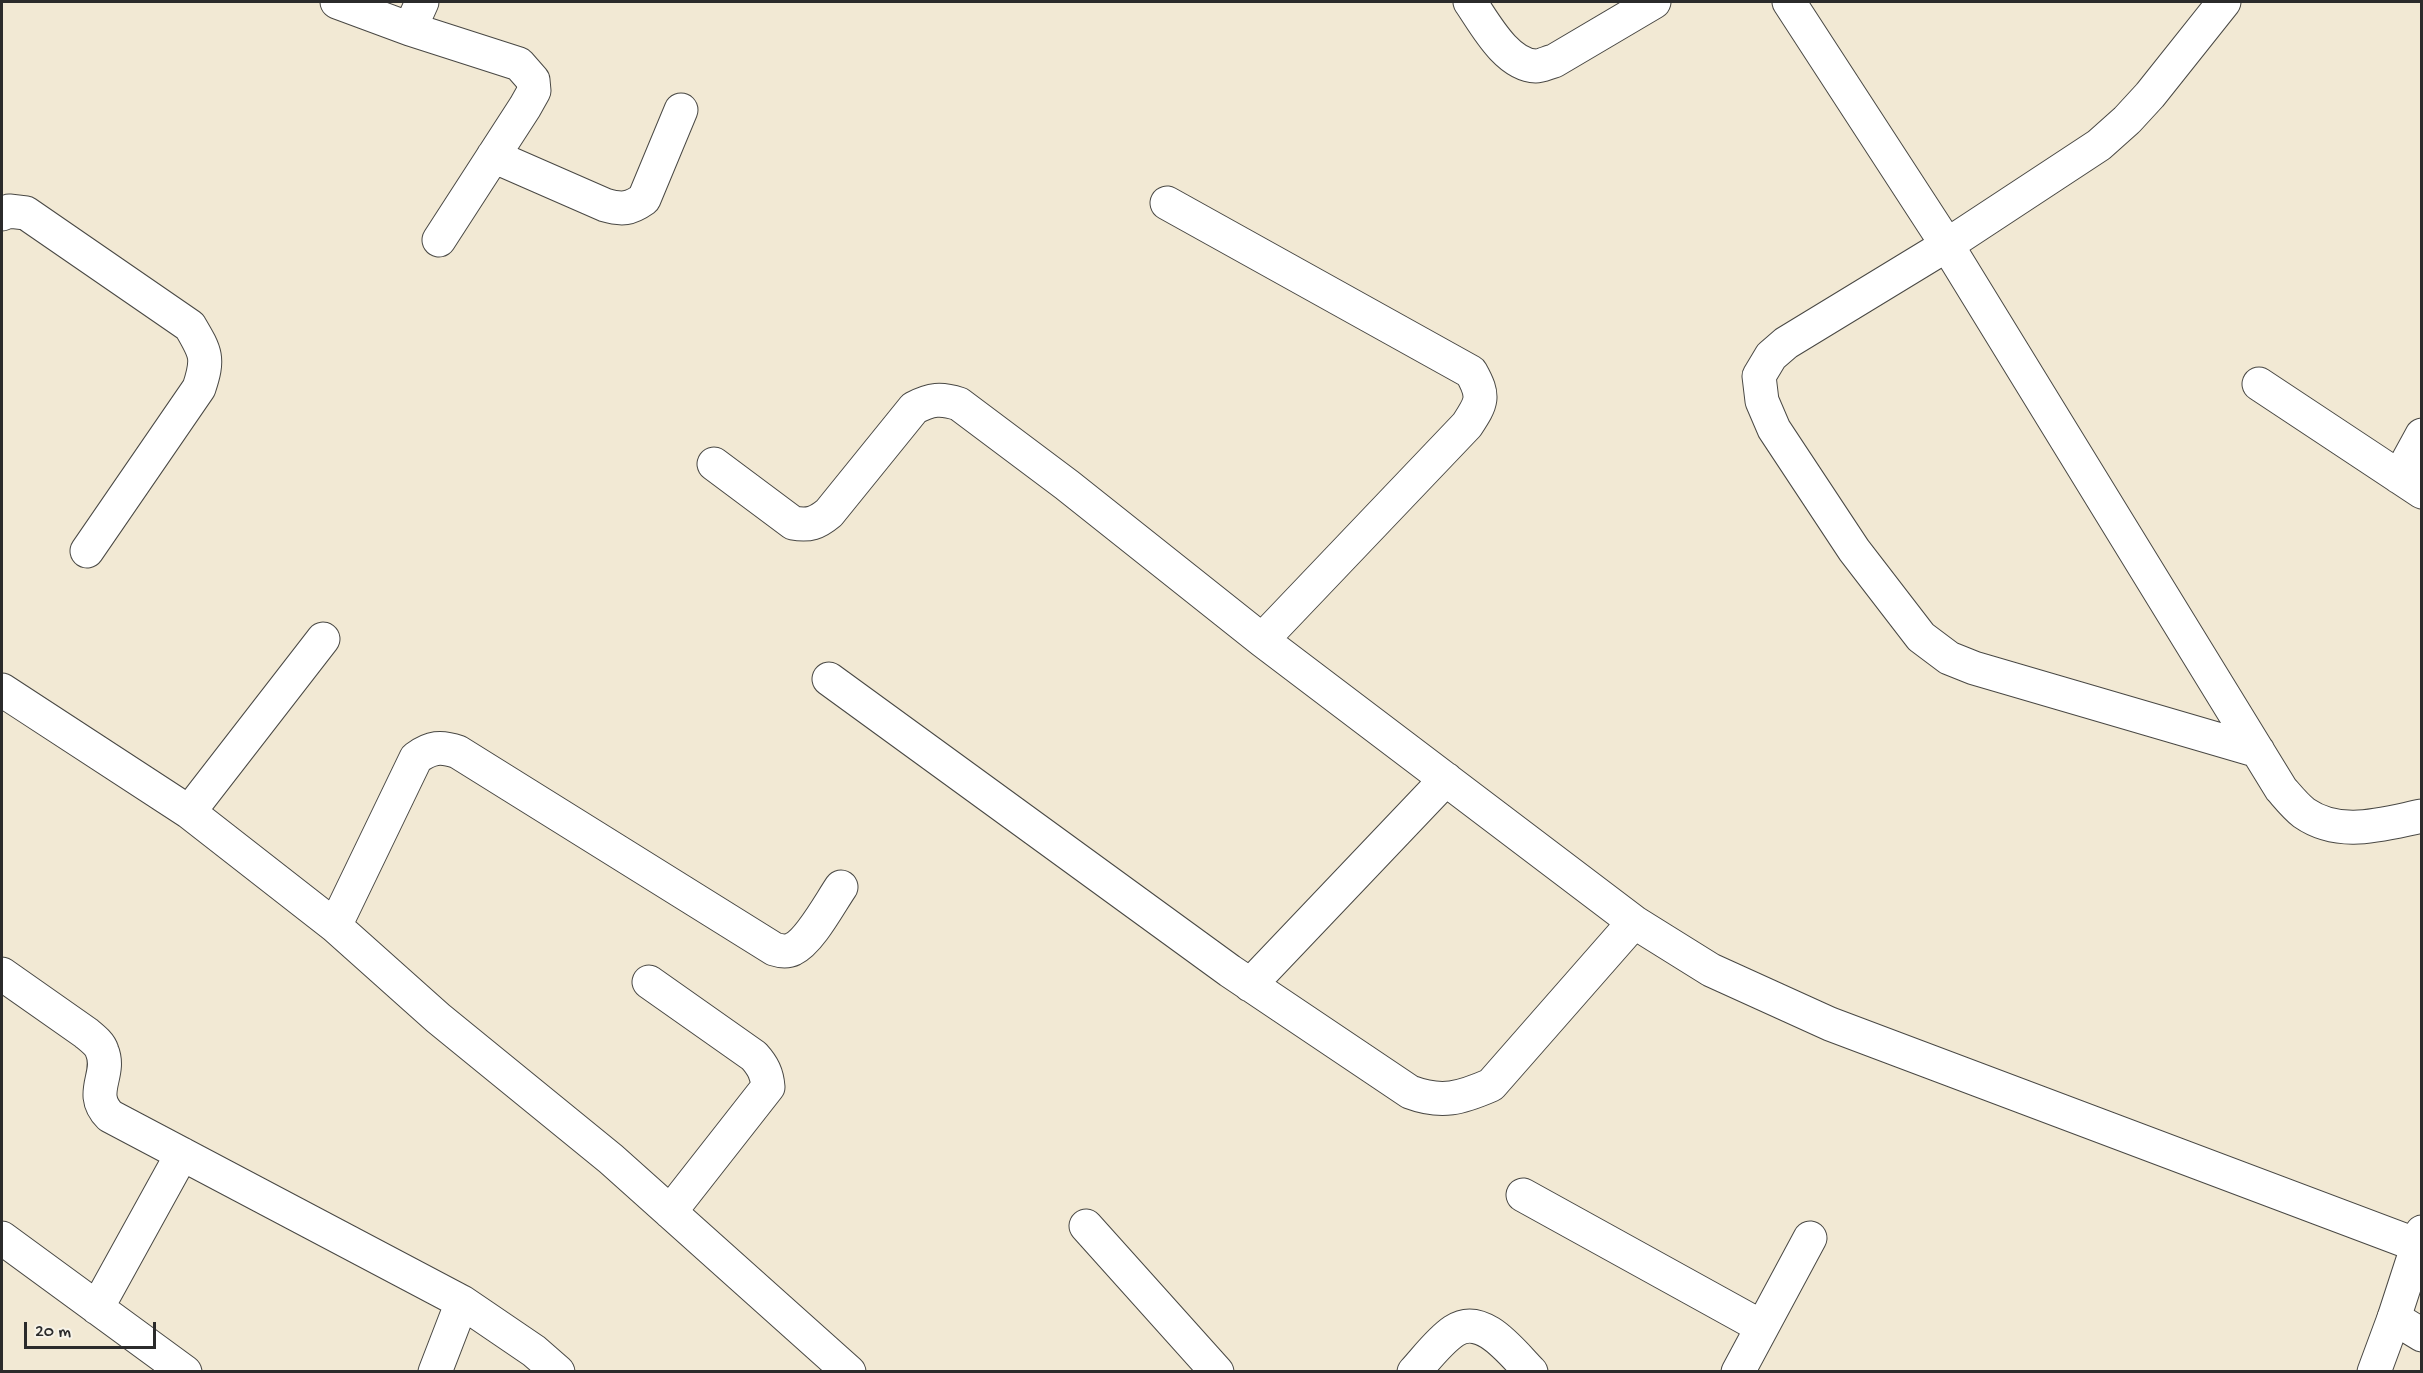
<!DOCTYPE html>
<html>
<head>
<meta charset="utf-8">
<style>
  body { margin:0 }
  #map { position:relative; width:2423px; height:1373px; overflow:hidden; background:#f2e9d4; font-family:"Gochi Hand",sans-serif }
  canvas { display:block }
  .frame { position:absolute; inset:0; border:3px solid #2b2b2b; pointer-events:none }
  .scale { position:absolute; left:24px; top:1322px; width:132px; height:27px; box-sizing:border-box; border:3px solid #2b2b2b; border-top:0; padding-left:8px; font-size:18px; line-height:21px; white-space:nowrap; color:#2b2b2b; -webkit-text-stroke:4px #f7f3e8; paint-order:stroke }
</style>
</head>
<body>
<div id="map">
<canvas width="2423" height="1373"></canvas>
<div class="frame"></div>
<div class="scale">20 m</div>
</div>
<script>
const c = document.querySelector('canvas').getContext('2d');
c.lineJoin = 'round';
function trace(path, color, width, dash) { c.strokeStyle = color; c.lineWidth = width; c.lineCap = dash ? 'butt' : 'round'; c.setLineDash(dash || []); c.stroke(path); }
const street = new Path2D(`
  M337 2 410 29 519 64 533 80 534 91 525 107 439 240
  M1470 2C1484 22 1506 65 1536 66 1541 66 1549 62 1554 61L1654 2
  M1789 2 1947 245 2281 789C2288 797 2295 806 2304 813 2340 838 2382 824 2422 816
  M2224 2 2150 95 2127 120 2099 145 1947 245 1786 343 1771 356 1759 376 1762 401 1774 429 1854 550 1921 637 1949 658 1974 668 2258 751
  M410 29 422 2
  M493 156 605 205C622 210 630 209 644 199L681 110
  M1167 203 1471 372C1485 397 1482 402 1467 425L1262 640
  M2 214 9 211 26 213 190 326C206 353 209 358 199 388L87 551
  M2259 384 2422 492
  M714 464 793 523C809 526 817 523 829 513L914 408C931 399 941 398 959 404L1067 485 1262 640 1634 922 1711 970 1830 1024 2417 1245
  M2399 477 2422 435
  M829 679 1230 971 1410 1092C1442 1104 1461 1098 1491 1085L1634 922
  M2 690 189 812 335 926 438 1018 611 1159 849 1372
  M189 812 323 639
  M335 926 416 758C431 747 441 746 458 752L774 949C780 951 787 952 793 949 810 941 830 903 841 887
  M2 974 86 1033C92 1038 100 1044 102 1051 112 1075 87 1093 110 1116L462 1302 534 1351 558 1372
  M649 982 754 1056C763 1066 767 1074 768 1087L670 1212
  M1250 985 1446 779
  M1523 1195 1762 1327
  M1086 1226 1217 1372
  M2 1238 185 1372
  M97 1308 182 1154
  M2394 1318 2422 1335
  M435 1372 462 1302
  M1414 1372C1426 1359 1439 1341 1454 1331 1483 1312 1512 1353 1531 1372
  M1738 1372 1810 1238`);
const secondary = new Path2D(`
  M2374 1372 2394 1318 2422 1232`);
trace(street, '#494844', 35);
trace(secondary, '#494844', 35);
trace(street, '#fff', 33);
trace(secondary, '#fff', 33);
</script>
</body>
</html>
